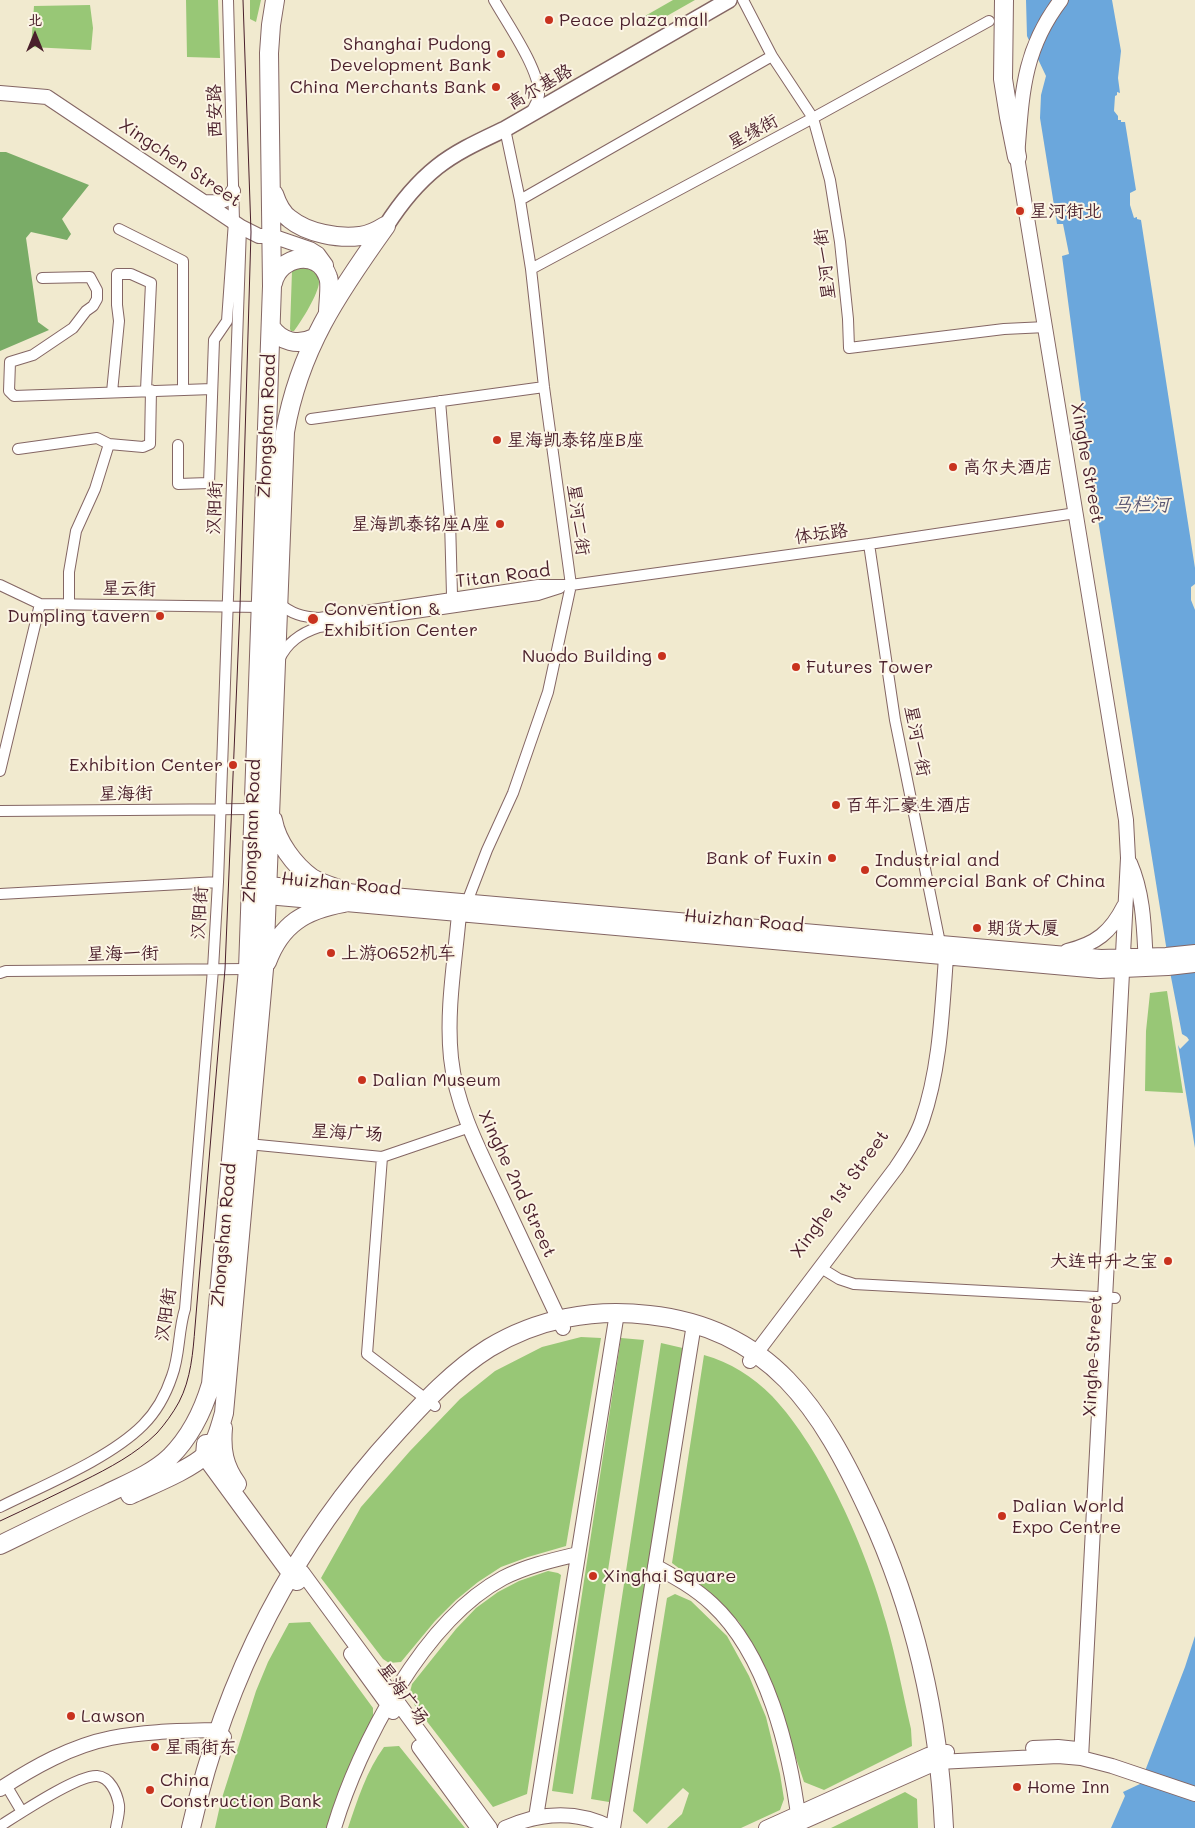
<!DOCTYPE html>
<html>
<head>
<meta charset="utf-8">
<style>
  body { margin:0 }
  #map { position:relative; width:1195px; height:1828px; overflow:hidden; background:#f1eacf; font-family:Mali,"LXGW WenKai TC",sans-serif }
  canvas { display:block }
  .north { position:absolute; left:10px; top:10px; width:50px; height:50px; -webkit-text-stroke:4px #fcf5e5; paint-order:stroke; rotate:0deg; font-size:14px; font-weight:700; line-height:20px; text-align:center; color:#4a1f2b }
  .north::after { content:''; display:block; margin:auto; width:18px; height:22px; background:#4a1f2b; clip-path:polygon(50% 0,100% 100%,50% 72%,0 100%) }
</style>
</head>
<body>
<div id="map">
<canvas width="1195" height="1828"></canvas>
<div class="north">北</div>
</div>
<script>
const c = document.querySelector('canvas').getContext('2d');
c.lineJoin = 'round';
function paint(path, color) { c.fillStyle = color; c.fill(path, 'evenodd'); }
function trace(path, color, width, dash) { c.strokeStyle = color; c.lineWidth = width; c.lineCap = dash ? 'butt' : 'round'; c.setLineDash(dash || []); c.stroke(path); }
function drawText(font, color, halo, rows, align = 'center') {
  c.font = font + ' Mali,"LXGW WenKai TC",sans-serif'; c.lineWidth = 4; c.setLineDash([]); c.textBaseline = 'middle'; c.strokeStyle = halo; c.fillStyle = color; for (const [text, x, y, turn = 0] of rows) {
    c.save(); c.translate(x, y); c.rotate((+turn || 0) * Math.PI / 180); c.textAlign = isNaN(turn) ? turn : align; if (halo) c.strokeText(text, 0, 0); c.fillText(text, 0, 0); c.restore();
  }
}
const green = new Path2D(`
  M186 0H218L220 58 187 57Z
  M250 0H261L256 22 250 19Z
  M673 0H695L651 25 645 16Z
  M90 5 93 28 91 50 31 47 34 6Z
  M310 264C314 269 319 275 319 282 319 293 301 322 294 331H291L290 329 292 271 296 266Z
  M1167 991 1183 1093 1145 1091 1146 1031 1150 993Z
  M581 1337 601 1338 566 1546 528 1557 501 1567 478 1582 456 1600 435 1621 401 1662 389 1663 383 1659 321 1578 361 1507 410 1451 460 1399 495 1371 542 1347Z
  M621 1338 644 1340 573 1794 552 1791Z
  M661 1343 687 1349 615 1803 591 1799Z
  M704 1355C730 1362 753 1377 772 1396 823 1450 867 1551 886 1622 896 1657 903 1694 911 1729L912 1746 824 1790 804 1782 766 1668 739 1622 701 1585 672 1563Z
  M548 1571 558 1573 561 1575 527 1794 493 1807 415 1706 410 1692 412 1684 456 1629 476 1608 498 1592 519 1581Z
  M675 1594 691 1601 727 1636 749 1676 766 1717 780 1774 784 1799 780 1810 741 1828H667L682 1814 689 1793 683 1788 647 1824 633 1811 667 1598Z
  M310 1622 373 1708V1717L329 1828H215L221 1801 256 1691 268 1662 289 1623Z
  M399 1746 465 1828H348C357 1801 367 1770 384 1747Z
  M905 1792 917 1799 918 1828H831Z`);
const forest = new Path2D(`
  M0 152H6L89 185 62 219 71 234 67 240 31 232 26 238 38 322 49 330 0 351Z`);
const water = new Path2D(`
  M1026 0H1112L1121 51 1118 78 1120 93 1117 92V95L1115 96 1114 111 1118 116V120H1121V122H1125L1136 190 1130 193V205L1134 218 1137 217V219L1141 220 1195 568V584L1191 587V600L1195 610V1148L1178 1045 1180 1049 1189 1040 1187 1037 1182 1034 1171 977 1092 482 1062 256 1069 254 1063 224H1057L1040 118 1041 95 1046 76 1027 36Z
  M1195 1636V1828H1111L1125 1796 1123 1792 1140 1784 1185 1667Z`);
const street = new Path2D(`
  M494 0C507 23 540 70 539 95 538 101 533 108 531 113
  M743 0 772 56 813 118 830 180 840 242 848 319 849 348 1004 329 1046 327
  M520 200 772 56
  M119 229 183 261V389
  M531 269 813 118 989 21
  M42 278 90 277 97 290V299L93 306 86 311 73 328 33 355 10 362 9 391 14 396 212 389
  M112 392 119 321 117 305V274H131L151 283 146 390
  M440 401 450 520 452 595
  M311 419 544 387
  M178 445V484L209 483 214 340 227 321 234 221 228 0
  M18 449 97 438 109 444 143 447 150 444 151 390
  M869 544 895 720 940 943
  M0 585 40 604 261 607
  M279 603C291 614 303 617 319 618L538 585H571L869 544 1076 513
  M69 604V572L76 531 95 489 109 444
  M279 660C287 642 301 633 319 627L538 595 560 588
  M0 771 40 604
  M0 811 253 809
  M0 894 218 882
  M467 902 487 850 513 793 548 692 571 585 544 387 531 269 520 200 505 129
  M0 973 6 971 248 969
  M248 1144 382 1157 470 1127
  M382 1157 367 1354 435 1406
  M821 1268 839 1279 854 1284 1115 1298
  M0 1507C44 1485 109 1459 143 1425 156 1412 166 1394 172 1376 180 1355 178 1331 185 1309L213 969 218 882 241 227
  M6 1785 22 1812
  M0 1826C19 1814 77 1775 97 1776 110 1777 117 1793 119 1805 120 1812 117 1821 116 1828`);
const secondary = new Path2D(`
  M1061 0C1022 51 1022 96 1017 157L1126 820 1128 858 1081 1758
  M0 93 47 97 241 227 259 236H272L310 249 318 254 326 265
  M204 202C216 203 227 203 233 191
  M1130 863C1144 895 1144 930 1146 964
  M260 886 267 884 1101 957 1166 955 1195 952
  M258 892 267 897 1100 971 1168 968 1195 965
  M464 907 459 914C455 961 446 1011 451 1058 456 1106 479 1150 500 1194 521 1239 542 1283 563 1328
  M1067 951C1096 944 1111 932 1124 906
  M750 1361 896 1168C906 1153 916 1138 922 1121 940 1069 942 1012 946 957L943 949
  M655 1566C675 1577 695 1588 712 1604 767 1655 790 1750 799 1822
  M302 1572 490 1828
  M351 1654 393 1712
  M419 1747 478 1828
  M1033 1748 1058 1747 1077 1749
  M0 1789C34 1767 71 1746 111 1738 146 1731 182 1731 218 1730L224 1737
  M536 1817 617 1313
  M334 1828C359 1745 423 1621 503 1578 526 1566 553 1560 578 1554
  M505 1828C541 1812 577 1810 612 1828
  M613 1828 694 1324
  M766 1828 928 1755 947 1752
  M789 1828 938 1762 1058 1756 1081 1758 1112 1766 1195 1794`);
const primary = new Path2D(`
  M386 226C400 204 417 183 437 167 457 151 482 140 505 129L729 0`);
const highway = new Path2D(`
  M1004 0 1003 79 1009 117 1017 157
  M274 194C277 203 281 213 290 219 307 233 339 239 360 236 370 235 377 231 385 226
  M273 283C279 256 318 248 328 277 331 284 328 304 328 312
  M271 327C281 342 298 346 314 338
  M273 820C277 842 294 865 312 878 322 884 334 887 345 891
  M267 962C281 924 305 910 344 903
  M223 1428C221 1450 224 1466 237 1484
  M206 1444 205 1455 207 1458 297 1581
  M130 1495C149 1486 192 1469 205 1455 216 1444 220 1427 224 1413L264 969 285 432C299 350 338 293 386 226
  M0 1545C35 1528 69 1511 104 1495 126 1484 152 1474 170 1457 191 1436 203 1411 211 1384L248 969 272 286 269 53 271 25 275 0
  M191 1828C225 1677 292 1546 397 1432 424 1402 454 1370 489 1348 537 1319 593 1308 649 1315 771 1328 822 1410 869 1512 915 1611 939 1720 944 1828`);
const tram = new Path2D(`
  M0 1521C28 1508 55 1495 83 1481 109 1468 136 1454 157 1433 165 1424 173 1413 179 1402 191 1379 193 1352 195 1327L225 969 240 607 251 232 243 0`);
const markers = [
  [549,20,5,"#c8321e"],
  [501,54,5,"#c8321e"],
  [496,87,5,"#c8321e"],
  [1020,211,5,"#c8321e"],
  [497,440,5,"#c8321e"],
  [953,467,5,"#c8321e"],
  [500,524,5,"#c8321e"],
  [160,616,5,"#c8321e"],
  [313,619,6,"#c8321e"],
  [662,656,5,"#c8321e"],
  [796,667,5,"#c8321e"],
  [233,765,5,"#c8321e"],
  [836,805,5,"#c8321e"],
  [832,858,5,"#c8321e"],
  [865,870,5,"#c8321e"],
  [977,928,5,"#c8321e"],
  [331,953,5,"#c8321e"],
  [362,1080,5,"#c8321e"],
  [1168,1261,5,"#c8321e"],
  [1002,1516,5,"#c8321e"],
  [593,1576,5,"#c8321e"],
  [71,1716,5,"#c8321e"],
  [155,1747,5,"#c8321e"],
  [1017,1787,5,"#c8321e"],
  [150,1790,5,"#c8321e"]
];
const poiNames = [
  ["Peace plaza mall",559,20],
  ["Shanghai Pudong",491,44,"right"],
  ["Development Bank",491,65,"right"],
  ["China Merchants Bank",486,87,"right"],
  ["星河街北",1030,211],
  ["星海凯泰铭座B座",507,440],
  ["高尔夫酒店",963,467],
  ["星海凯泰铭座A座",490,524,"right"],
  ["Convention &",324,609],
  ["Exhibition Center",324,630],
  ["Dumpling tavern",150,616,"right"],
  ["Nuodo Building",652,656,"right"],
  ["Futures Tower",806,667],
  ["Exhibition Center",223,765,"right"],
  ["百年汇豪生酒店",846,805],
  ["Bank of Fuxin",822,858,"right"],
  ["Industrial and",875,860],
  ["Commercial Bank of China",875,881],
  ["期货大厦",987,928],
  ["上游0652机车",341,953],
  ["Dalian Museum",372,1080],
  ["大连中升之宝",1158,1261,"right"],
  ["Dalian World",1012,1506],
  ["Expo Centre",1012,1527],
  ["Xinghai Square",603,1576],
  ["Lawson",81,1716],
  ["星雨街东",165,1747],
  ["China",160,1780],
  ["Construction Bank",160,1801],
  ["Home Inn",1027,1787]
];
const streetNames = [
  ["高尔基路",540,87,-30],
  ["西安路",215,111,-91],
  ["星缘街",753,132,-28],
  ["Xingchen Street",180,163,34],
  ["星河一街",825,264,-97],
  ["Zhongshan Road",267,426,-88],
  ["Xinghe Street",1087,463,80],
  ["汉阳街",215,508,-88],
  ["星河二街",578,520,82],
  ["体坛路",821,534,-8],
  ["Titan Road",503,576,-7],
  ["星云街",129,589,1],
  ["星河一街",917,741,79],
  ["星海街",126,794,-1],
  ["Zhongshan Road",252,831,-88],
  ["Huizhan Road",341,884,5],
  ["汉阳街",200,913,-87],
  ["Huizhan Road",744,921,5],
  ["星海一街",123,954,-1],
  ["星海广场",347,1133,3],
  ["Xinghe 2nd Street",517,1184,65],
  ["Xinghe 1st Street",840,1194,-54],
  ["Zhongshan Road",224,1235,-85],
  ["汉阳街",166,1315,-82],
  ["Xinghe Street",1093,1356,-87],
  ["星海广场",403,1694,54]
];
const waterNames = [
  ["马栏河",1141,505]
];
paint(green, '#98c776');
paint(forest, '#7aac67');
paint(water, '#6ba7dc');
trace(street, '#846664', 12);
trace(secondary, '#846664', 16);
trace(primary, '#846664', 18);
trace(highway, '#846664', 20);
trace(street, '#fff', 10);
trace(secondary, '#fff', 14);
trace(primary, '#fff', 15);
trace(highway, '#fff', 18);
trace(tram, '#4a1f2b', 1);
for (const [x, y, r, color] of markers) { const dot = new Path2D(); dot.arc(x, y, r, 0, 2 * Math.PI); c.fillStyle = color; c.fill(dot); trace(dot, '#fcf5e5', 2); }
drawText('18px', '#4a1f2b', '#fcf5e5', poiNames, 'left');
drawText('18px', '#4a1f2b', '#fcf5e5', streetNames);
drawText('italic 19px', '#575572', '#fcf5e5', waterNames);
</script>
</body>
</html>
